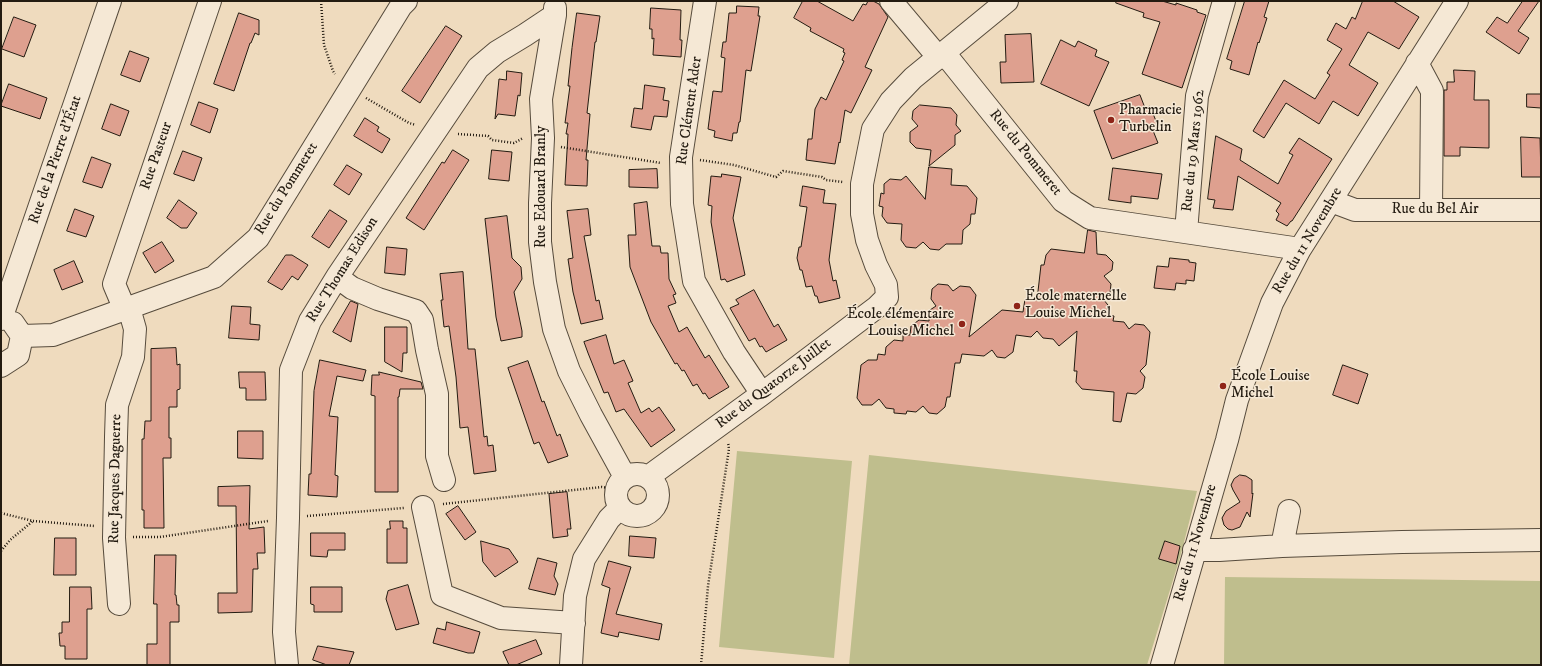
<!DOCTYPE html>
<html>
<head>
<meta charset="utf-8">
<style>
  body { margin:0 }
  #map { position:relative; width:1542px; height:666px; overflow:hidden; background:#efdbbe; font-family:"IM FELL DW Pica",serif }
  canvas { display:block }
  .frame { position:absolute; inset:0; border:2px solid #231b11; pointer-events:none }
</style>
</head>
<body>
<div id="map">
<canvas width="1542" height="666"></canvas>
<div class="frame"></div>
</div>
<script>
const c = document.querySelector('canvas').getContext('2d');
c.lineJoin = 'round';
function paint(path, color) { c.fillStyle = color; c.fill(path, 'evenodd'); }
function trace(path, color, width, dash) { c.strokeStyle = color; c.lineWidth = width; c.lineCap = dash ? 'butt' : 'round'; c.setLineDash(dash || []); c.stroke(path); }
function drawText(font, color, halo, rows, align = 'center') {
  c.font = font + ' "IM FELL DW Pica",serif'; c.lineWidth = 3; c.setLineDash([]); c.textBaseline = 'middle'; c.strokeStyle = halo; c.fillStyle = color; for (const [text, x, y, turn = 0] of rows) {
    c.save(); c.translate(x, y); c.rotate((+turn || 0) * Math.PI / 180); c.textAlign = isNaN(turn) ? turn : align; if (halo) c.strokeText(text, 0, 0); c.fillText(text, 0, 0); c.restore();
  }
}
const green = new Path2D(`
  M737 451 852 461 834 658 719 647Z
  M869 455 1197 491 1181 554 1147 665H849Z
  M1225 577 1541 581V665H1224Z`);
const building = new Path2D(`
  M803 1H817L853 21 863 4 866 5 868 1H873L879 4 888 17 865 67 872 70 851 113 845 110 840 143 839 142 835 164 806 160 808 139H812L815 109 821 97 826 100 844 61 842 60 845 53 843 52 844 49 810 31 811 28 794 18Z
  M1117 1H1162L1176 5V3L1197 10V12L1206 15 1182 88 1142 74 1160 22 1143 17 1144 13 1116 3Z
  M1245 1H1269L1264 17 1267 18 1259 43 1258 42 1249 75 1230 69 1232 61 1227 59Z
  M1363 1H1393L1419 17 1399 49 1368 32 1349 65 1378 83 1358 116 1333 101 1319 124 1286 103 1264 138 1253 131 1284 80 1315 99 1330 75 1327 73 1342 49 1327 40 1336 23 1346 29 1352 17 1355 19Z
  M1523 1H1539L1518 31 1529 38 1519 54 1486 32 1497 17 1507 23Z
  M737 6 759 7 758 16H760L751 71 746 70 740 122H739L737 133H733L732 141 714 137 715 131 708 129 713 91 722 92 725 58 721 57 723 42H726L729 13H736Z
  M651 8 681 10 680 40H682L681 57 653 55 654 38 652 39V29H650Z
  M239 13 259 20V35L255 33 251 43H250L234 91 214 84Z
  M577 13 600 16 596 42H595L587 113 590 114 586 160H588L587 186 565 185 568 134H566L568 123H565L570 86H568L572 48Z
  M14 17 36 25 24 57 2 49Z
  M446 26 462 36 420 103 402 91Z
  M1031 34 1034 82 1001 83 1000 62H1006L1005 35Z
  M1061 40 1075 47 1078 41 1097 50 1095 56 1109 62 1089 106 1041 84Z
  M130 51 149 58 140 82 121 75Z
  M1454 70 1475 71 1474 100H1489V148L1460 147V156H1444V90H1447V82H1454Z
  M507 71 522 73 520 96 518 95 515 116 498 114 495 119 499 79 506 80Z
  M9 84 47 98 40 119 1 106Z
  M645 85 665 88 663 100 669 101 667 117 654 116 651 130 631 127 634 108 642 109Z
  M1527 94H1541V108L1527 107Z
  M1140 95 1145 108 1150 106 1158 126 1152 128 1158 143 1112 159 1094 111Z
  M199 102 218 109 210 133 191 125Z
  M111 104 129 111 120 136 102 129Z
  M920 105 951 108 957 115 956 125 961 131 955 135V145L929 166 931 150 916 148 910 142V132L918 126 912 119 913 111Z
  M365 118 379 127 377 131 390 139 382 153 354 136Z
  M1216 136 1242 149 1240 160 1278 184 1293 155 1289 153 1299 138 1332 159 1292 221H1291L1287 226 1276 220 1279 214 1276 211 1281 203 1238 176 1233 210 1213 208 1215 200 1208 199Z
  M1521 137 1540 138 1541 177H1522Z
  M453 150 469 160 424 230 406 218 442 162 444 163Z
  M492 150 512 152 509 181 489 179Z
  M183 151 202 158 194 181 174 174Z
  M92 157 111 164 102 188 83 182Z
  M347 165 362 174 349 195 334 185Z
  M929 167 952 169 951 185 967 186 977 198 975 214H971L970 224 963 230 962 244H946L939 250 930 249 923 242 916 248 906 247 901 240 902 224 887 223 882 216 883 207 879 206 881 193 884 194V184L890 179 901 180 906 176 925 199Z
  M1113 168 1162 174 1158 199 1131 196V203L1109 200Z
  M657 169 658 188 629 187V170Z
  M722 174 741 177 733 218 745 275 727 282 725 279 721 280 711 222 712 206 708 205 711 176 721 177Z
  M803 186 825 190 823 203 836 204 829 260 833 281 836 280 840 298 819 303 817 296H815L812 286 806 287 802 270H800L797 258 799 247H801L807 207 800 206Z
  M179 200 197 213 187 228H181L167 218Z
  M647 202 652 246H660L661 253H668L669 279 676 294 673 295 676 303 668 306 679 332 687 327 705 358 709 355 729 387 709 399 705 393 703 394 697 384 693 386 684 370 682 371 677 363 675 364 651 322 630 267 628 235H636L634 204Z
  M75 209 94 216 86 237 67 231Z
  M588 209 591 235 584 236 596 301 599 300 603 319 581 324 573 292 568 259 573 258 567 211Z
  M330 210 347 221 329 248 312 237Z
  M507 216 512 258 521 267 522 279 514 292 522 331V337L501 341 496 317 485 219Z
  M1088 230 1096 232 1097 254 1106 255 1113 262 1112 270 1104 276 1111 284 1110 293 1103 299 1108 305 1107 315 1114 316 1113 321 1124 322 1129 329 1135 324 1144 325 1150 332 1146 365 1140 371 1145 377 1143 388 1136 394 1127 393 1121 422 1113 421 1114 392 1082 389 1076 382 1077 371H1074L1077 331 1059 346 1053 339 1043 338 1037 331 1031 337 1016 335 1013 352 1005 358 997 357 992 350 984 356 962 354 960 363H955L950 397H947L945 407 937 414 929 413 923 406 916 412 907 411 906 414 894 413V409L886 408 879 399 872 405H862L857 398 861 365 868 360H877L878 354 885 355 886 347 894 340 903 341V335H910L911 326 919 320 929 321 930 310 936 306 931 299 932 289 938 284 948 285 953 291 960 286 970 287 976 295 969 337 1002 310 1023 312 1025 299 1037 300 1041 265H1044L1046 255 1051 249 1084 253Z
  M162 242 174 261 155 273 143 253Z
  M387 247 407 249 405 275 385 273Z
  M286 255H292L308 265 298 280 292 276 282 290 268 282Z
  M1170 258 1189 260V262L1196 263 1194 281 1186 280V284L1176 283 1175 290 1154 288 1157 266 1168 267Z
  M74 261 83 282 62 290 54 270Z
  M463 272 468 349H475L484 437 487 436 488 446 493 445 496 471 474 474 468 427 460 428 456 377 449 326 444 327 441 300H443L440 274Z
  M754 290 774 327 778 324 787 340 766 352 762 346 760 347 755 338 749 341 730 308 739 304 736 300Z
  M351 301 358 304 351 342 333 332Z
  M232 306 251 307 250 324 260 325 259 340 229 338Z
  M385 327H407V353H403L402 372 385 362Z
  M606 335 614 364 624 360 633 381 628 383 641 413 649 408 652 412 659 407 675 430 651 447 624 409 616 412 608 392 604 393 588 353 584 342Z
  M176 348 177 365 180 364V389L177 390V407H169V438H171V458H163L164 528H144V510H142V439H144L145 421H151V349Z
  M320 360 366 370 363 381 337 376 329 416 338 417 335 475 338 476 337 497 308 495 309 474H311L314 391Z
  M528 361 542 402 544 401 557 436 560 434 568 456 548 463 539 442 534 444 508 368Z
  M1343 365 1368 374 1358 404 1333 395Z
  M239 372H265L266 400H246V388H240Z
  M379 372 421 382 423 389H400L399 397H398V492H375V396L371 395 372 375H379Z
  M238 431H263V459L238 458Z
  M1240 475 1246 476 1252 480V494L1253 493 1250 517 1247 512 1240 527 1232 530 1228 529 1224 525 1222 518 1226 511 1240 502 1233 490 1231 485 1234 479Z
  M250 486 249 529 264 527 265 553H257L258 569H253L252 612 218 613V593H237L236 506H218V487Z
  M567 492 571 529H567L568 536 553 538 549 494Z
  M458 506 476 532 465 540 446 514Z
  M390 521H403V528H407V563H387V529H390Z
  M311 533H345V550H328L327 557 311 556Z
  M630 536 656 538 654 558 629 556Z
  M55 538H76V575H54Z
  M481 541 509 549 518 562 495 577 483 562Z
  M1165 541 1180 546 1176 564 1159 559Z
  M155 555H176L175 595H176L177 605H179V622H170V665H147V644H157V604H154Z
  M538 558 557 563 554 576 558 584 555 595 529 589Z
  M609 561 631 567 616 614 662 624 659 640 619 632 618 637 601 633 610 588 602 585Z
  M408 585 419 624 396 630 386 599 388 591Z
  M70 587H91L92 609H87V659H65V646H60L59 633H62V622H69Z
  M311 587H342V612H314V605L311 604Z
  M447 622 480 632 474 653H468L433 643 437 628 445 630Z
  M536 640 542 654 516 665H509L503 652Z
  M318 646 354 652 349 665H327L313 660Z`);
const path = new Path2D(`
  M321 1 324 45 333 71 335 74
  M366 98 409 123 416 125
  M458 134 488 136 492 140 514 143 523 138
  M561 147 661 163
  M700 160 734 165 776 177 783 171 822 177 826 180 843 182
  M443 504 602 487 609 488
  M1 513 33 521 95 526
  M307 516 404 508
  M133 537H160L268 521
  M1 551 10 540 33 521
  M701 665 708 586 729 449 728 442`);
const minor = new Path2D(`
  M705 1 681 157 682 204 694 281 734 352 762 394
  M891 1 939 58
  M555 8V15L541 99 543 138 540 203V242L545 282 554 329 569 371 591 415 625 477
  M945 54 1063 201 1090 218 1300 249
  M1417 63 1432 91 1431 210
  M1331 201 1355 210H1541
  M1186 232 1197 96 1224 1
  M337 277 352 288 378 299 416 311 422 320 427 350 437 394V456L444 480
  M125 310 114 284 210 1
  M1 319 110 1
  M22 336 53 335 214 277 258 238 401 6 406 1
  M1 366 18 355 22 336 13 323
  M616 495a21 21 0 1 1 42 0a21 21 0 1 1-42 0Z
  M648 477 762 394 877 307 887 297 886 285 876 265 867 240 862 214V184L873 129 891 101 913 78 1007 1
  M423 507 442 595 501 618 574 623
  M1282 546 1402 542 1541 540
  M1194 550H1219L1282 546 1289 511
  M119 604 114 538 116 437 117 405 133 357 135 329 129 308
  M287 665 284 632 288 518 291 370 310 321 337 277 478 68 497 52 525 35 555 15
  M571 665 575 596 584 559 609 519 620 508
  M1162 665 1227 440 1237 400 1272 303 1300 249 1457 1`);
const markers = [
  [1111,120,4,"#8f2418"],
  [1017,306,4,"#8f2418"],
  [962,324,4,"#8f2418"],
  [1223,386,4,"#8f2418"]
];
const streetNames = [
  ["Rue Clément Ader",690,111,-82],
  ["Rue du 19 Mars 1962",1194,151,-84],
  ["Rue du Pommeret",1025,153,51],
  ["Rue Pasteur",157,156,-71],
  ["Rue de la Pierre d'État",56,160,-71],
  ["Rue Edouard Branly",542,187,-90],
  ["Rue du Pommeret",287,189,-58],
  ["Rue du Bel Air",1435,210],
  ["Rue du 11 Novembre",1308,241,-59],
  ["Rue Thomas Edison",343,270,-58],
  ["Rue du Quatorze Juillet",774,384,-37],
  ["Rue Jacques Daguerre",116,479,-89],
  ["Rue du 11 Novembre",1196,543,-74]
];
const poiNames = [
  ["Pharmacie",1119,111],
  ["Turbelin",1119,128],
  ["École maternelle",1025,297],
  ["Louise Michel",1025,314],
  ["École élémentaire",954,315,"right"],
  ["Louise Michel",954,332,"right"],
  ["École Louise",1231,377],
  ["Michel",1231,394]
];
paint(green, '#bfbe8d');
paint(building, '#dea08f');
trace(building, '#231b11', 1);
trace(minor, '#564b3c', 24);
trace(path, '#231b11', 2.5, [1, 2]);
trace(minor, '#f5e8d5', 22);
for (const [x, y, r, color] of markers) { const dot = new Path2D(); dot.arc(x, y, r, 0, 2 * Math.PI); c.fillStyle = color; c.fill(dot); trace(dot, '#f5e8d5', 1.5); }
drawText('15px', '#231b11', '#f5e8d5', streetNames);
drawText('15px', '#231b11', '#f5e8d5', poiNames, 'left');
</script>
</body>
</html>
